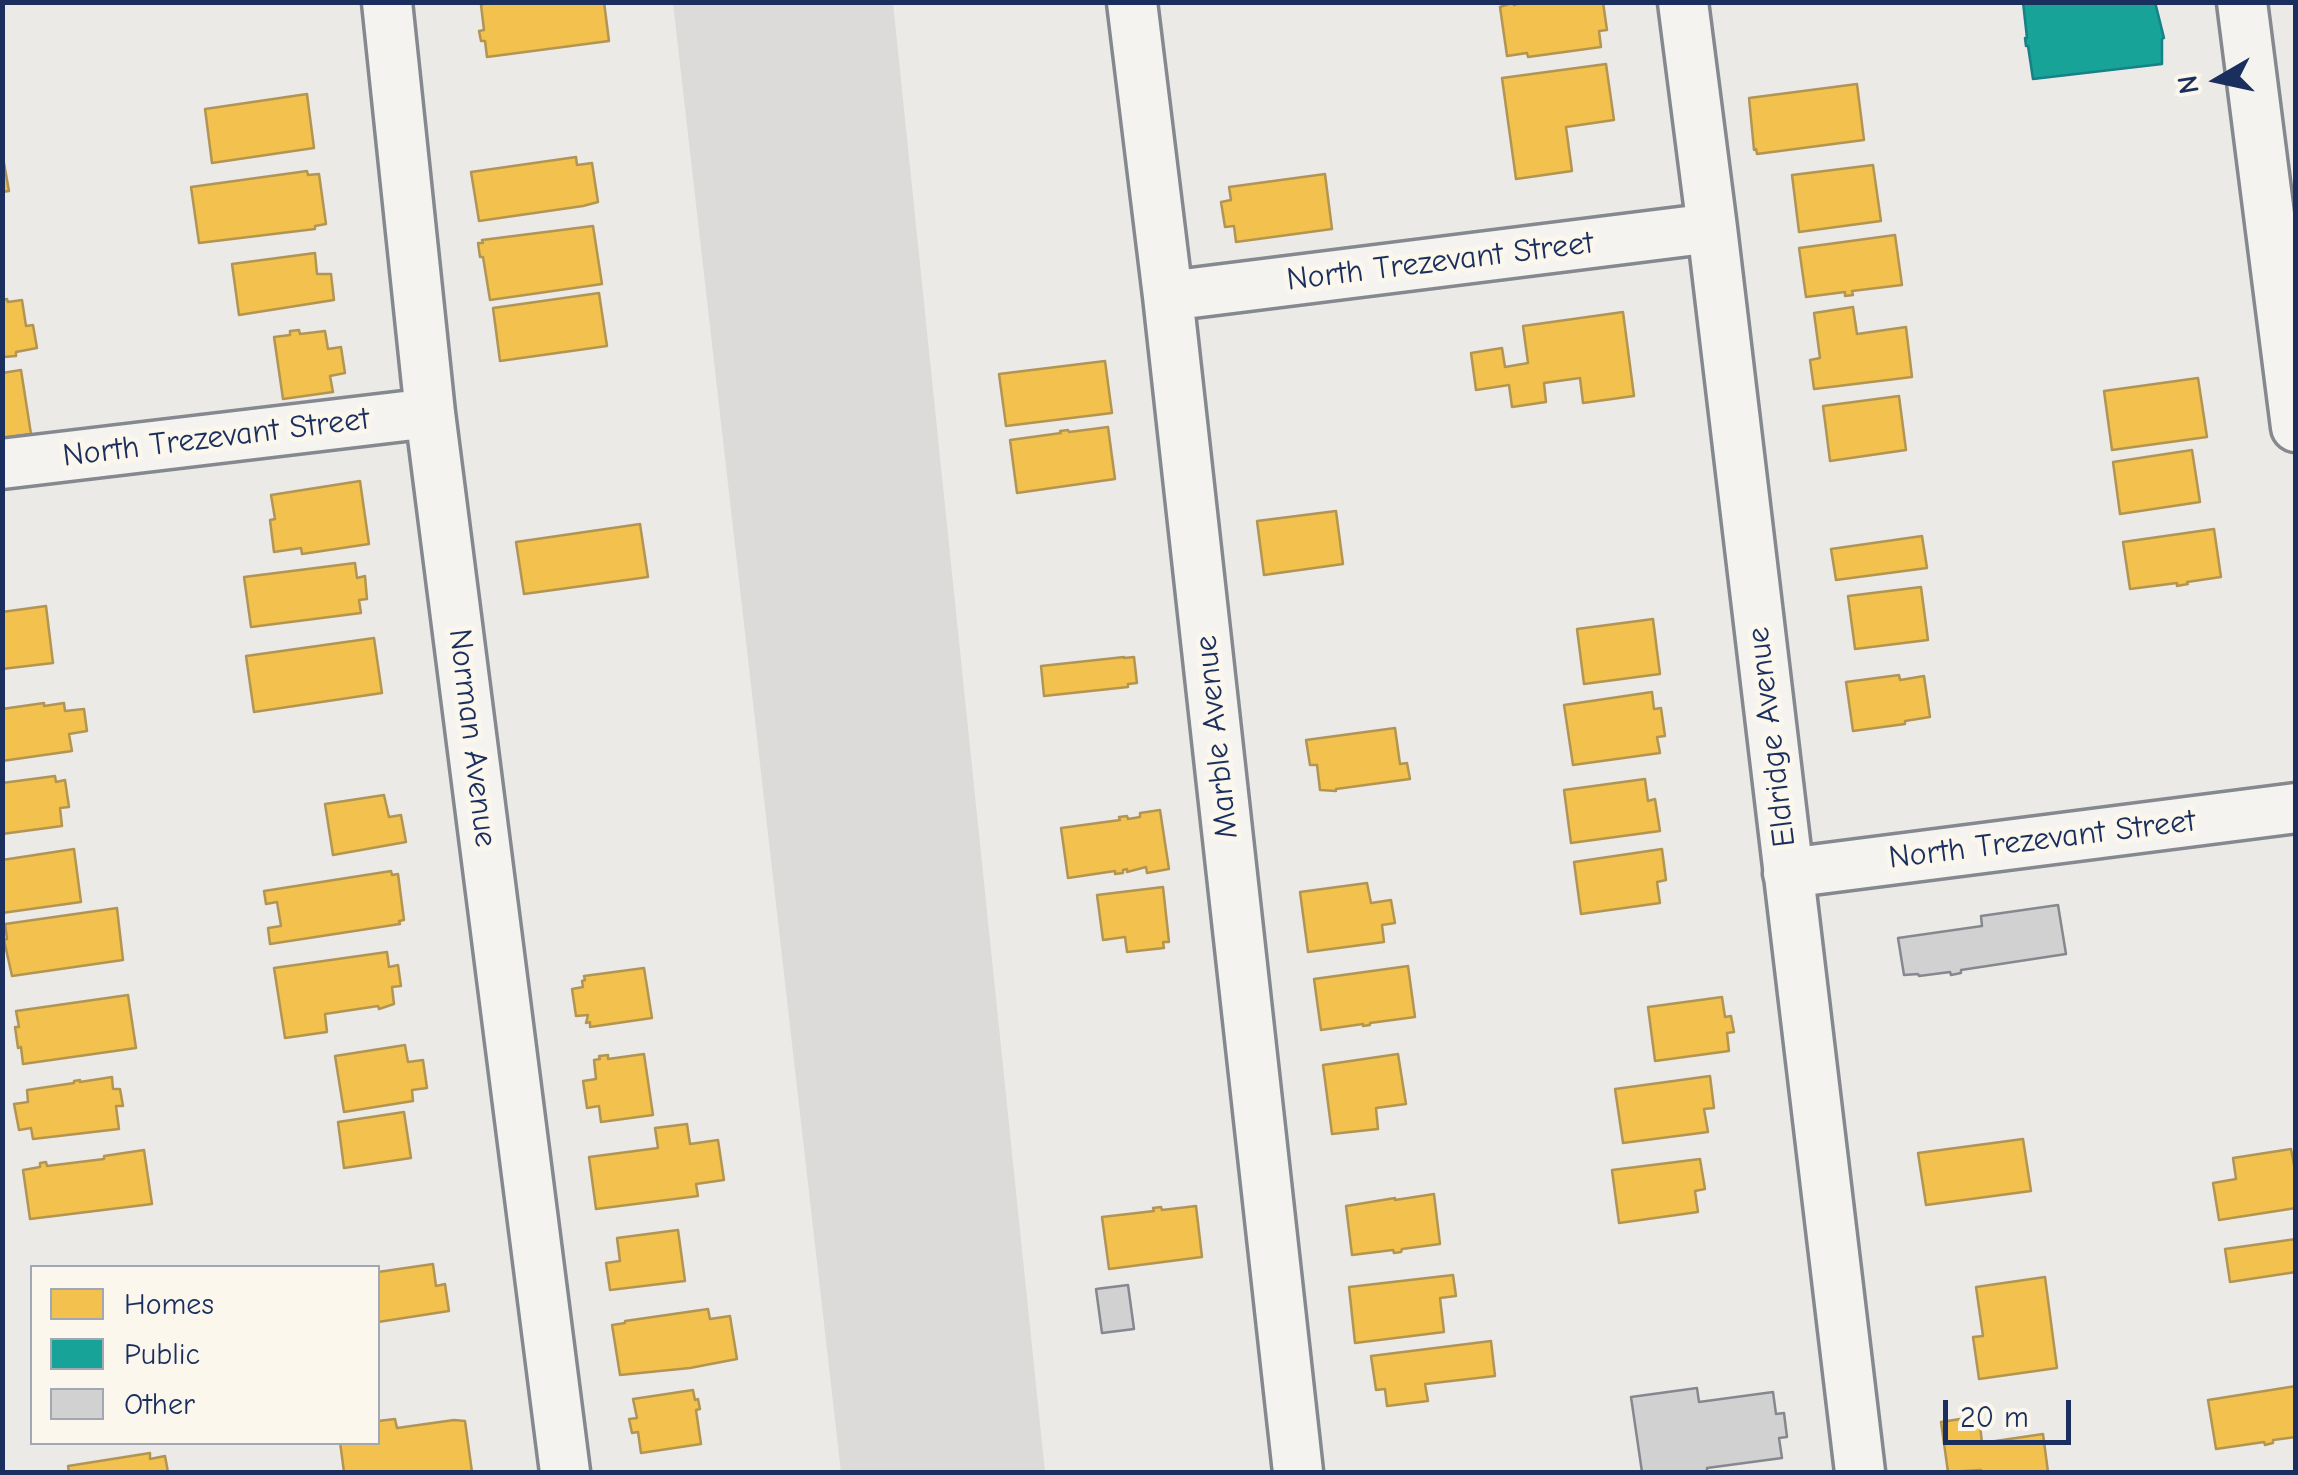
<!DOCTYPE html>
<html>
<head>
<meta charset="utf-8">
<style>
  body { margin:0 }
  #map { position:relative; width:2298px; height:1475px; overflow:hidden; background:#eceae6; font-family:"Comic Neue",sans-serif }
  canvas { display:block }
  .frame { position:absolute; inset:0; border:5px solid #1b2f5e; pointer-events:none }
  .legend { position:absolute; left:30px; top:1265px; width:350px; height:180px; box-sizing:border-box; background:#fbf7ec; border:2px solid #a1a7b3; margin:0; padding:12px 18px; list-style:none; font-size:30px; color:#1b2f5e }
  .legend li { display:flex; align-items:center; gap:20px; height:50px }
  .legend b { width:50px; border:2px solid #a1a7b3 }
  .north { position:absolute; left:2168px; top:30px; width:100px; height:100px; -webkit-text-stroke:8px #fbf7ec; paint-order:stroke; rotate:261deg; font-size:28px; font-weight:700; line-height:40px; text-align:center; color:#1b2f5e }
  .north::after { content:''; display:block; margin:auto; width:35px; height:45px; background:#1b2f5e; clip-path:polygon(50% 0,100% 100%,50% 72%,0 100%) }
  .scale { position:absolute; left:1943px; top:1400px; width:128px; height:45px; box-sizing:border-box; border:5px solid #1b2f5e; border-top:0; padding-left:12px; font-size:30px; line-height:35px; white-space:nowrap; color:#1b2f5e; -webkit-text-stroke:8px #fbf7ec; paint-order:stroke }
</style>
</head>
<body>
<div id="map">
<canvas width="2298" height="1475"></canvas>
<div class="frame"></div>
<ul class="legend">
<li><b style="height:28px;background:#f2c14e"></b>Homes</li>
<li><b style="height:28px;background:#17a398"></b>Public</li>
<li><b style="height:28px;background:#d2d1d1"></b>Other</li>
</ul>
<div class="north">N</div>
<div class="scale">20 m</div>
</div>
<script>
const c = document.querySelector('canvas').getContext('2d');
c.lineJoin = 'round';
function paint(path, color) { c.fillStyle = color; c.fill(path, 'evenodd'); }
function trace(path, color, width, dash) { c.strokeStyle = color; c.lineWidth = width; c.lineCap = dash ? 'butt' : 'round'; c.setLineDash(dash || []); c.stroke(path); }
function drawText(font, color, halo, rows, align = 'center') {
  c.font = font + ' "Comic Neue",sans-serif'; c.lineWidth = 10; c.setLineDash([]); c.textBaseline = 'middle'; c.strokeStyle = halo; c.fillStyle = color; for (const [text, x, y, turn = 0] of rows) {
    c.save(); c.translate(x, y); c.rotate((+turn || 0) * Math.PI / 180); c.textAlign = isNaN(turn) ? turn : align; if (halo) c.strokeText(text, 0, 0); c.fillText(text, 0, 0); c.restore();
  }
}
const green = new Path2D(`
  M673 3H893L1045 1472H841Z`);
const homes = new Path2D(`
  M488 2H604L609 41 487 57 485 41H481L479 31 484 30 481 5Z
  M1514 2V5L1522 2H1603L1607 30 1599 31 1601 47 1528 57 1527 53 1507 56 1500 7Z
  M1606 64 1614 120 1566 127 1572 171 1516 179 1502 78Z
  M1857 84 1864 140 1757 154 1756 149 1754 150 1749 98Z
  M307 94 314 148 212 163 205 109Z
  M2 152 9 191 2 192Z
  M576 157 577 165 592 163 598 202 583 206 479 221 471 172Z
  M1873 165 1881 221 1799 232 1792 175Z
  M307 171 308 175 319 174 326 224 315 226V229L199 243 191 187Z
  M1325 174 1332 229 1236 242 1234 226 1225 227 1221 202 1231 200 1229 187Z
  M593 226 602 284 490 300 483 257H480L478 243H483L482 240Z
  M1895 235 1902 285 1852 291 1853 295 1845 296V292L1806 297 1799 248Z
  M315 253 317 274H331L334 300 239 315 232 264Z
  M599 293 607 346 500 361 493 308Z
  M7 299 8 302 22 300 26 326 33 325 37 348 16 352V356L4 357 2 300Z
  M1853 307 1857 334 1906 327 1912 377 1814 389 1810 360 1820 358 1814 313Z
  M1623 312 1634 396 1583 403 1580 378 1544 383 1546 402 1512 407 1509 385 1476 390 1471 353 1502 348 1505 367 1528 363 1523 326Z
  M299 330 300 334 325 331 328 349 341 347 345 373 330 376 333 392 283 399 274 337 290 335V331Z
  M1105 361 1112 413 1006 426 999 374Z
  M21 370 31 434 2 438V373Z
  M2198 378 2207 437 2112 450 2104 391Z
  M1899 396 1906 450 1830 461 1823 406Z
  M1108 427 1115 479 1017 493 1010 440 1061 433 1060 431 1068 430 1069 432Z
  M2192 450 2200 502 2120 514 2113 462Z
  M360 481 369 544 302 554 301 548 274 552 270 520 275 519 271 495Z
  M1336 511 1343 564 1264 575 1257 521Z
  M640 524 648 577 524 594 516 542Z
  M2214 529 2221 577 2187 582 2188 584 2177 586V583L2130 589 2123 542Z
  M1922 536 1927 568 1836 580 1831 549Z
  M355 563 357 578 365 576 367 599 359 600 361 613 251 627 244 577Z
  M1921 587 1928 640 1855 649 1848 596Z
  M46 606 53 663 2 669V612Z
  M1653 619 1660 674 1584 684 1577 629Z
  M374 638 382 693 254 712 246 656Z
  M1124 657V658L1134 657 1137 683 1128 684V687L1044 696 1041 666Z
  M1899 675 1900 680 1924 676 1930 717 1905 721V724L1853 731 1846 682Z
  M1652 692 1654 709 1661 708 1665 736 1657 737 1660 753 1573 765 1564 705Z
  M44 703V706L64 703 65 711 84 709 87 731 69 734 72 751 2 761V709Z
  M1395 728 1400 764 1407 763 1410 779 1336 789V791L1320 790 1317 765H1310L1306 740Z
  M55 776 56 782 65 780 69 807 60 808 62 826 2 834V783Z
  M1645 779 1648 801 1655 799 1660 831 1571 843 1564 790Z
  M384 795 389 817 401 815 406 842 333 855 325 804Z
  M1160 810 1169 869 1147 873 1146 867 1127 872V869L1123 870V873L1115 874V871L1068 878 1061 828 1120 820 1119 817 1127 816 1128 819 1140 817V813Z
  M74 849 81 902 2 913V860Z
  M1662 849 1666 880 1657 882 1660 903 1581 914 1574 862Z
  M391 871 392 875 398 874 404 920 399 921 400 924 270 944 268 928 281 926 277 902 266 904 264 891Z
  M1367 883 1371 903 1391 900 1395 923 1382 925 1384 942 1308 952 1300 892Z
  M1163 887 1169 942H1163L1164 948 1127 952 1125 937 1103 940 1097 895Z
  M117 908 123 960 12 976 4 940 7 939 5 924Z
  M387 952 389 967 398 965 401 986 392 987 394 1004 379 1009 378 1006 325 1014 327 1032 285 1038 274 968Z
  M1408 966 1415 1017 1370 1023V1025L1363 1026V1024L1321 1030 1314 979Z
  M644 968 652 1018 590 1027V1022L586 1023 588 1015 576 1016 572 989 583 987 582 981 585 980 584 976Z
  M128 995 136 1048 23 1064 21 1047 18 1048 15 1027H19L16 1011Z
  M1722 997 1725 1017 1731 1016 1734 1032 1727 1033 1729 1051 1655 1061 1648 1007Z
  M405 1045 408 1062 423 1060 427 1088 412 1090 413 1101 344 1112 335 1056Z
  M644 1054 653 1115 601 1122 599 1106 587 1108 583 1081 596 1079 594 1060 600 1059 599 1056 608 1055V1059Z
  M1398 1054 1406 1104 1376 1108 1378 1129 1332 1134 1323 1065Z
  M1710 1076 1714 1108 1704 1109 1708 1132 1623 1143 1615 1089Z
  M112 1077 113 1089H120L123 1106H116L119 1129 33 1139 31 1128 19 1130 14 1104 28 1102 27 1090 74 1083V1081L80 1080V1082Z
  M404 1112 411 1158 344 1168 338 1122Z
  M687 1124 690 1144 718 1140 724 1180 696 1184 698 1196 596 1209 589 1157 658 1148 655 1128Z
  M2023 1139 2031 1191 1926 1205 1918 1153Z
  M2291 1149 2296 1175V1208L2219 1220 2213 1183 2236 1179 2233 1158Z
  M144 1150 152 1204 30 1219 23 1170 40 1167V1163L46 1162 47 1166 104 1159V1156Z
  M1700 1159 1705 1189 1695 1191 1698 1212 1619 1223 1612 1170Z
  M1434 1194 1440 1244 1402 1249 1401 1252 1394 1253 1393 1250 1352 1255 1346 1206 1395 1198V1200Z
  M1196 1206 1202 1257 1109 1269 1102 1217 1154 1211 1153 1208 1161 1207 1162 1210Z
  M678 1230 685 1281 610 1290 606 1263 620 1261 617 1238Z
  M2296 1239V1272L2230 1282 2225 1249Z
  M433 1264 436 1286 445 1284 449 1311 378 1322V1272Z
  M1453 1275 1456 1296 1440 1298 1444 1332 1355 1343 1349 1287Z
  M2045 1277 2057 1368 1979 1379 1973 1337 1983 1336 1976 1287Z
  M708 1309 710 1319 730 1316 737 1359 690 1368 620 1375 612 1325 625 1323V1321Z
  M1491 1341 1495 1376 1425 1384 1428 1401 1387 1406 1385 1389 1376 1390 1371 1356Z
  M2296 1386V1437L2273 1440V1443L2265 1445 2264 1442 2216 1449 2208 1400Z
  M693 1390 695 1400 698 1399 700 1409 696 1410 701 1444 641 1453 638 1432 632 1433 629 1419 637 1418 633 1399Z
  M1979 1416 1982 1443 2043 1434 2048 1472H1981V1470L1948 1472 1941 1422Z
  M395 1419 397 1428 454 1420 465 1421 472 1472H344L340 1442H378V1421Z
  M150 1453V1459L165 1456 168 1472H69L68 1466Z`);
const public = new Path2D(`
  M2023 2H2155L2164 38 2162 39V64L2033 79 2028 46H2026L2025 38H2027Z`);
const building = new Path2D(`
  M2058 905 2066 954 1961 970V973L1951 975 1950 972 1919 976 1918 974 1904 975 1898 938 1982 926 1981 916Z
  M1128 1285 1134 1329 1102 1333 1096 1289Z
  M1697 1388 1699 1402 1773 1392 1776 1414 1784 1413 1787 1437 1779 1438 1782 1458 1707 1468V1472H1642L1631 1397Z`);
const minor = new Path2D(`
  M387 2 430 413 565 1472
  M1132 2 1168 296 1298 1472
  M1683 2 1712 228 1860 1472
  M2242 2 2296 427
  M1168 296 1712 228
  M2 464 430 413
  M1788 873 2296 808`);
const streetNames = [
  ["North Trezevant Street",1440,262,-7],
  ["North Trezevant Street",216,438,-7],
  ["Marble Avenue",1217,737,-96],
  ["Eldridge Avenue",1772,737,-97],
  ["Norman Avenue",472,738,83],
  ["North Trezevant Street",2042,840,-7]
];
paint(green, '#dcdbd9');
paint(homes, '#f2c14e');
trace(homes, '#b29553', 2.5);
paint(public, '#17a398');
trace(public, '#188087', 2.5);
paint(building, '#d2d1d1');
trace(building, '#85888f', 2.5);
trace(minor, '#85888f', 55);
trace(minor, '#f4f3ef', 48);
drawText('32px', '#1b2f5e', '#fbf7ec', streetNames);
</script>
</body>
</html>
